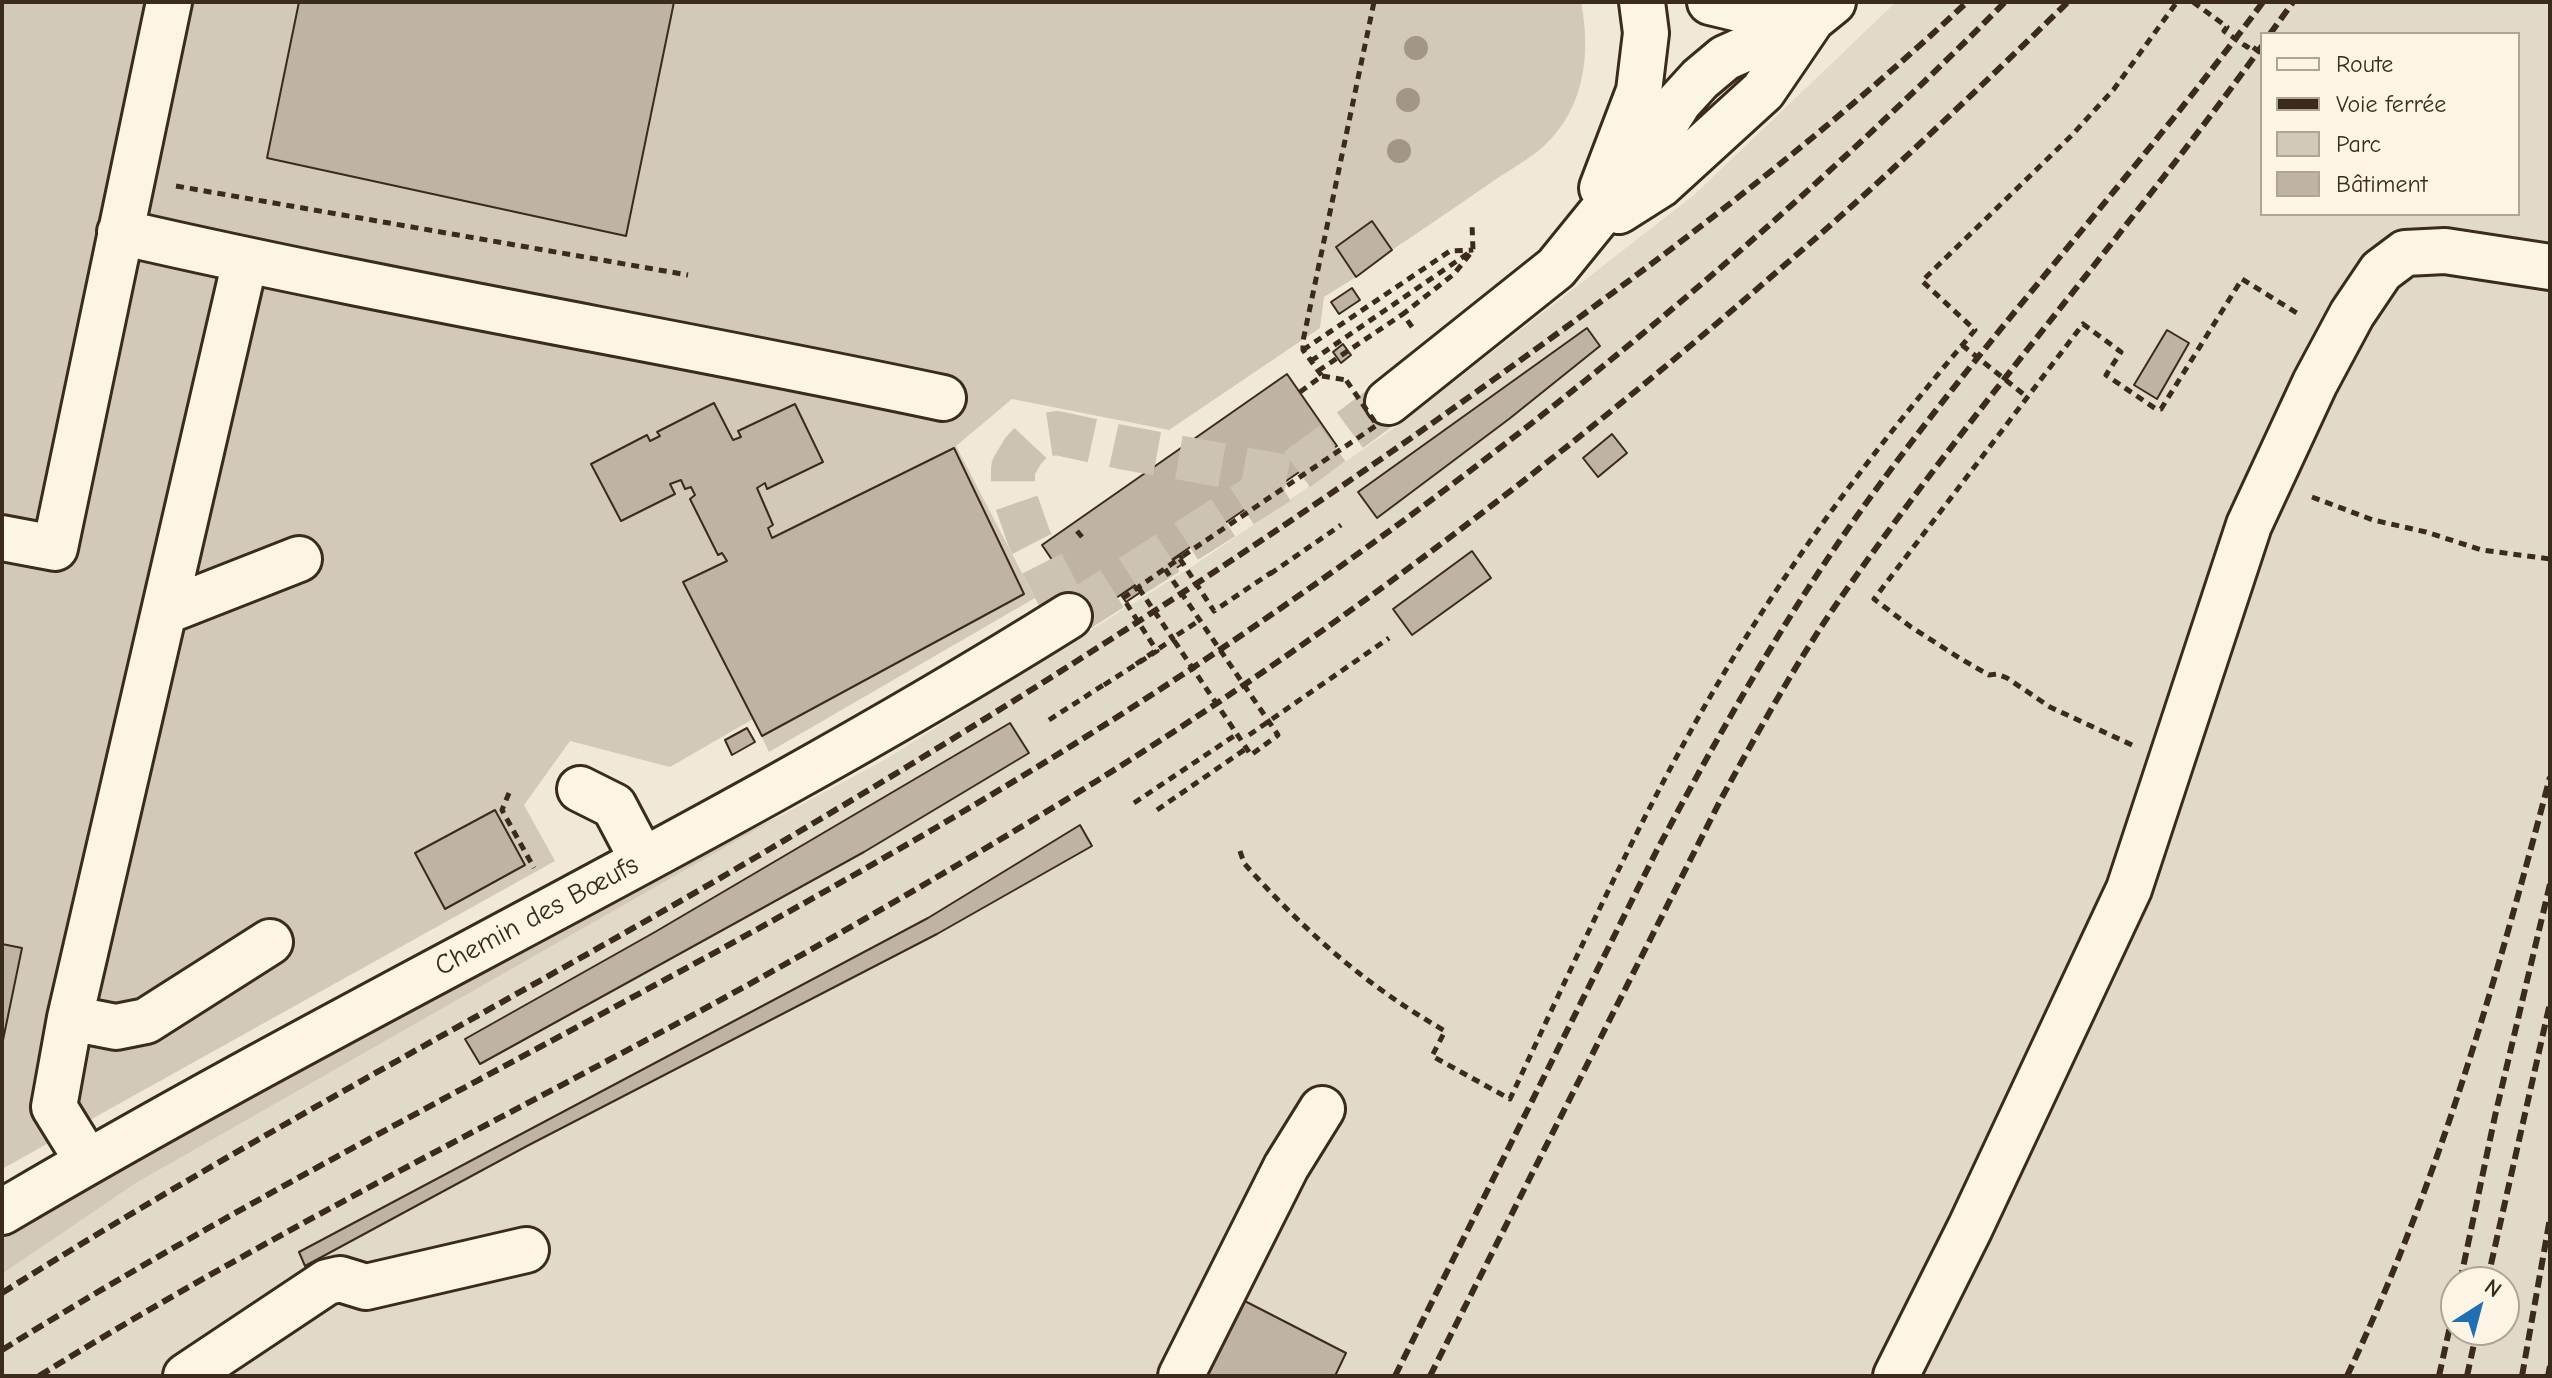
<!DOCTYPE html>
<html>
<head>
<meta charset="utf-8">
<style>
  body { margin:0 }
  #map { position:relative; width:2552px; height:1378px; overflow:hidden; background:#f0e9d9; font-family:"Comic Neue",sans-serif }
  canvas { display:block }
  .frame { position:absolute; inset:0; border:4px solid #3b2a1e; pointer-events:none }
  .legend { position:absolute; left:2260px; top:32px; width:260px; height:184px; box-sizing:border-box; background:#fcf5e5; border:2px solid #afa495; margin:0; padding:10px 14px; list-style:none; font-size:24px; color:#3b2a1e }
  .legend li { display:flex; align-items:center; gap:16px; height:40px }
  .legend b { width:40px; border:2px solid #afa495 }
  .north { position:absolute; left:2440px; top:1266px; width:80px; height:80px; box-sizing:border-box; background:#fcf5e5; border:2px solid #afa495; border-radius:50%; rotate:36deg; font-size:22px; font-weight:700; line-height:32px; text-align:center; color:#3b2a1e }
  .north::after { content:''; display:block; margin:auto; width:28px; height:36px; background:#1f6fb2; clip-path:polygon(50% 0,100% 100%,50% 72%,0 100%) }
</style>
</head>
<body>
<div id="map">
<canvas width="2552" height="1378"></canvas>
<div class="frame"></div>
<ul class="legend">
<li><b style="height:10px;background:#fcf5e5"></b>Route</li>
<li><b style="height:10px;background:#3b2a1e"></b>Voie ferrée</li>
<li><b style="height:22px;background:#d2c9ba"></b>Parc</li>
<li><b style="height:22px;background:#beb3a4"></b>Bâtiment</li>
</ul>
<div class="north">N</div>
</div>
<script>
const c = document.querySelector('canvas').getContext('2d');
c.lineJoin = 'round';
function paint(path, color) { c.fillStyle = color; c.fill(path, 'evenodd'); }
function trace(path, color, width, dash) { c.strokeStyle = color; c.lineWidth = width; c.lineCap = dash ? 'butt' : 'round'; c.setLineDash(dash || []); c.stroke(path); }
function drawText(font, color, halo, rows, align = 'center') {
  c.font = font + ' "Comic Neue",sans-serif'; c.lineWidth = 6; c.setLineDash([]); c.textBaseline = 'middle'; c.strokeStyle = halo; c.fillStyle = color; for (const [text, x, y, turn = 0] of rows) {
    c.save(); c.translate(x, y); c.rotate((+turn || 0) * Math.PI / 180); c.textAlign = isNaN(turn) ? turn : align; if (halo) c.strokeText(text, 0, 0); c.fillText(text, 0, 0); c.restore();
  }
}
const built = new Path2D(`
  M1896 2H2550V1376H2V1274L136 1183 782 815 886 759 1199 562 1400 424 1694 195ZM2262 34H2518V214H2262ZM2456 1282H2504V1330H2456Z`);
const green = new Path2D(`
  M2 2H1581C1591 53 1585 107 1545 145 1529 160 1507 171 1489 184 1457 206 1425 228 1392 250L1372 221 1336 247 1356 277 1324 297 1320 328 1169 430 1012 399 956 446 1035 598 769 752 753 719 670 767 570 741 524 805 555 861 2 1169Z
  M782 815 136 1183 2 1274V1237L72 1191 443 995 634 887Z`);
const building = new Path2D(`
  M299 2H674L626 236 267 158Z
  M1372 221 1392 250 1356 277 1336 247Z
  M1352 288 1360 300 1339 314 1331 302Z
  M1587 328 1600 346 1509 419 1377 518 1358 492Z
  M2167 330 2189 343 2157 399 2134 385Z
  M1343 344 1351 355 1341 363 1333 352Z
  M1287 374 1337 446 1090 616 1042 545Z
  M714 403 733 440 741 437 738 431 795 404 823 462 767 489 765 483 757 488 773 525 768 528 772 538 954 448 1024 594 762 736 683 582 727 561 722 553 718 555 690 499 695 495 691 487 685 489 681 480 670 484 675 494 621 521 591 464 647 435 650 441 660 436 657 432Z
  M1612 434 1627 453 1598 477 1583 458Z
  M1472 551 1491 578 1412 635 1393 609Z
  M1179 556 1184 563 1126 602 1121 595Z
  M1010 723 1029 753 864 852 480 1064 465 1039 655 932Z
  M747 728 755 742 732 755 725 740Z
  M495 810 525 865 445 909 415 853Z
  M1080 825 1092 846 937 934 527 1146 305 1266 299 1252 928 918Z
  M2 944 22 948 2 1045Z
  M1235 1296 1346 1353 1335 1376H1196Z`);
const minorTunnel = new Path2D(`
  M1287 477 1121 447 1057 433 1037 436 1023 451 1013 468V492L1029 538 1069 616 1287 477 1388 402`);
const path = new Path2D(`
  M2193 2 2227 27 2224 31 2247 47 2249 44 2262 54
  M176 186 688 275
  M1412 327 1403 314 1454 274 1473 250 1472 224
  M1962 345 2027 397
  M1303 350 1450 251 1473 250
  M1311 361 1473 250
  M1318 371 1403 314
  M1322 376 1346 380
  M1300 392 1322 376 1303 350V341L1374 2
  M2312 497 2373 520 2426 532 2482 550 2550 559
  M1077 531 1082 537
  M1180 559 1214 611 1272 572
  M1270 574 1341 525
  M1177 635 1200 620
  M1104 685 1157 651 1123 598 1183 556
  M1049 720 1105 684
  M1249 735 1389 638
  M2132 745 2050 707 2007 678 1997 674 1989 675 1961 659 1911 627 1874 599 2083 324 2121 352 2106 375 2156 409H2161L2242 279 2300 315
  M509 793 502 810 534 868
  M1134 803 1237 734
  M1157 810 1247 748
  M1240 851 1244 863 1250 870C1311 937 1367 986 1445 1031L1432 1056 1510 1099C1589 931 1667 755 1770 600 1832 505 1902 416 1975 330L1922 281 2072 135 2114 89 2177 2`);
const minor = new Path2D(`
  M1710 2 1756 13 1809 18
  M1602 188 1639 91 1646 33 1642 2
  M1619 211 1660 185 1763 91 1812 19
  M120 232C393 295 669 340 943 398
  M1388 402 1556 268 1638 167 1679 102 1700 79 1725 58 1812 19 1833 2
  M2 538 55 548 169 2
  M164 612 299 559
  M580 789 614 806 642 859
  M70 1018 116 1027 146 1021 270 942
  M88 1162 54 1107 70 1018 245 261
  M2 1212C353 1004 724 832 1069 616
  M186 1376 327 1282 340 1279 366 1287 526 1250
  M1181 1376 1286 1167 1322 1109
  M1896 1376 1970 1228 2129 889 2249 525 2315 383 2352 314 2381 271 2405 253 2445 251 2550 267`);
const rail = new Path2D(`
  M2270 34 2293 2
  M2460 1282 2495 1116 2550 884
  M2487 1282 2550 1003
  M2 1293C216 1158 439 1039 658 914 942 751 1219 576 1486 385 1652 266 1818 142 1967 2
  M2 1350C313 1157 644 1001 959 814 1339 590 1694 316 2005 2
  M39 1376C242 1250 456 1142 667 1029 812 951 955 868 1095 782 1340 629 1569 453 1787 263 1884 180 1976 91 2068 2
  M1395 1376 1656 852C1724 724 1796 597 1883 480 2004 316 2142 166 2263 2
  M1430 1376 1721 799C1758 732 1798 659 1842 596 1974 406 2127 233 2262 46
  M2347 1376C2438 1184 2496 982 2550 777
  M2439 1376 2456 1299
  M2467 1376 2477 1330
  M2522 1376 2550 1218
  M2548 1376 2550 1366`);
const pathBridge = new Path2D(`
  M1183 556 1377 425 1346 380
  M1165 569 1278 735 1251 755 1173 639
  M1136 664 1173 639 1138 587`);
const trees = [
  [1416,48],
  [1408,100],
  [1399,151]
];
const streetNames = [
  ["Chemin des Bœufs",537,916,-28]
];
paint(built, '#e1d9c9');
paint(green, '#d2c9ba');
paint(building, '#beb3a4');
trace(building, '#3b2a1e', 2);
trace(minorTunnel, '#ccc3b4', 44, [44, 22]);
trace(minor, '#3b2a1e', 50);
trace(path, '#3b2a1e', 5, [8, 6]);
trace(minor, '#fcf5e5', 44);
trace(rail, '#3b2a1e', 6, [12, 6]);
trace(pathBridge, '#3b2a1e', 5, [8, 6]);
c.fillStyle = '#a19688';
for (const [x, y] of trees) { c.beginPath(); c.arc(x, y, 12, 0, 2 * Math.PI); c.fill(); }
drawText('28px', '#3b2a1e', '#fcf5e5', streetNames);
</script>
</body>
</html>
